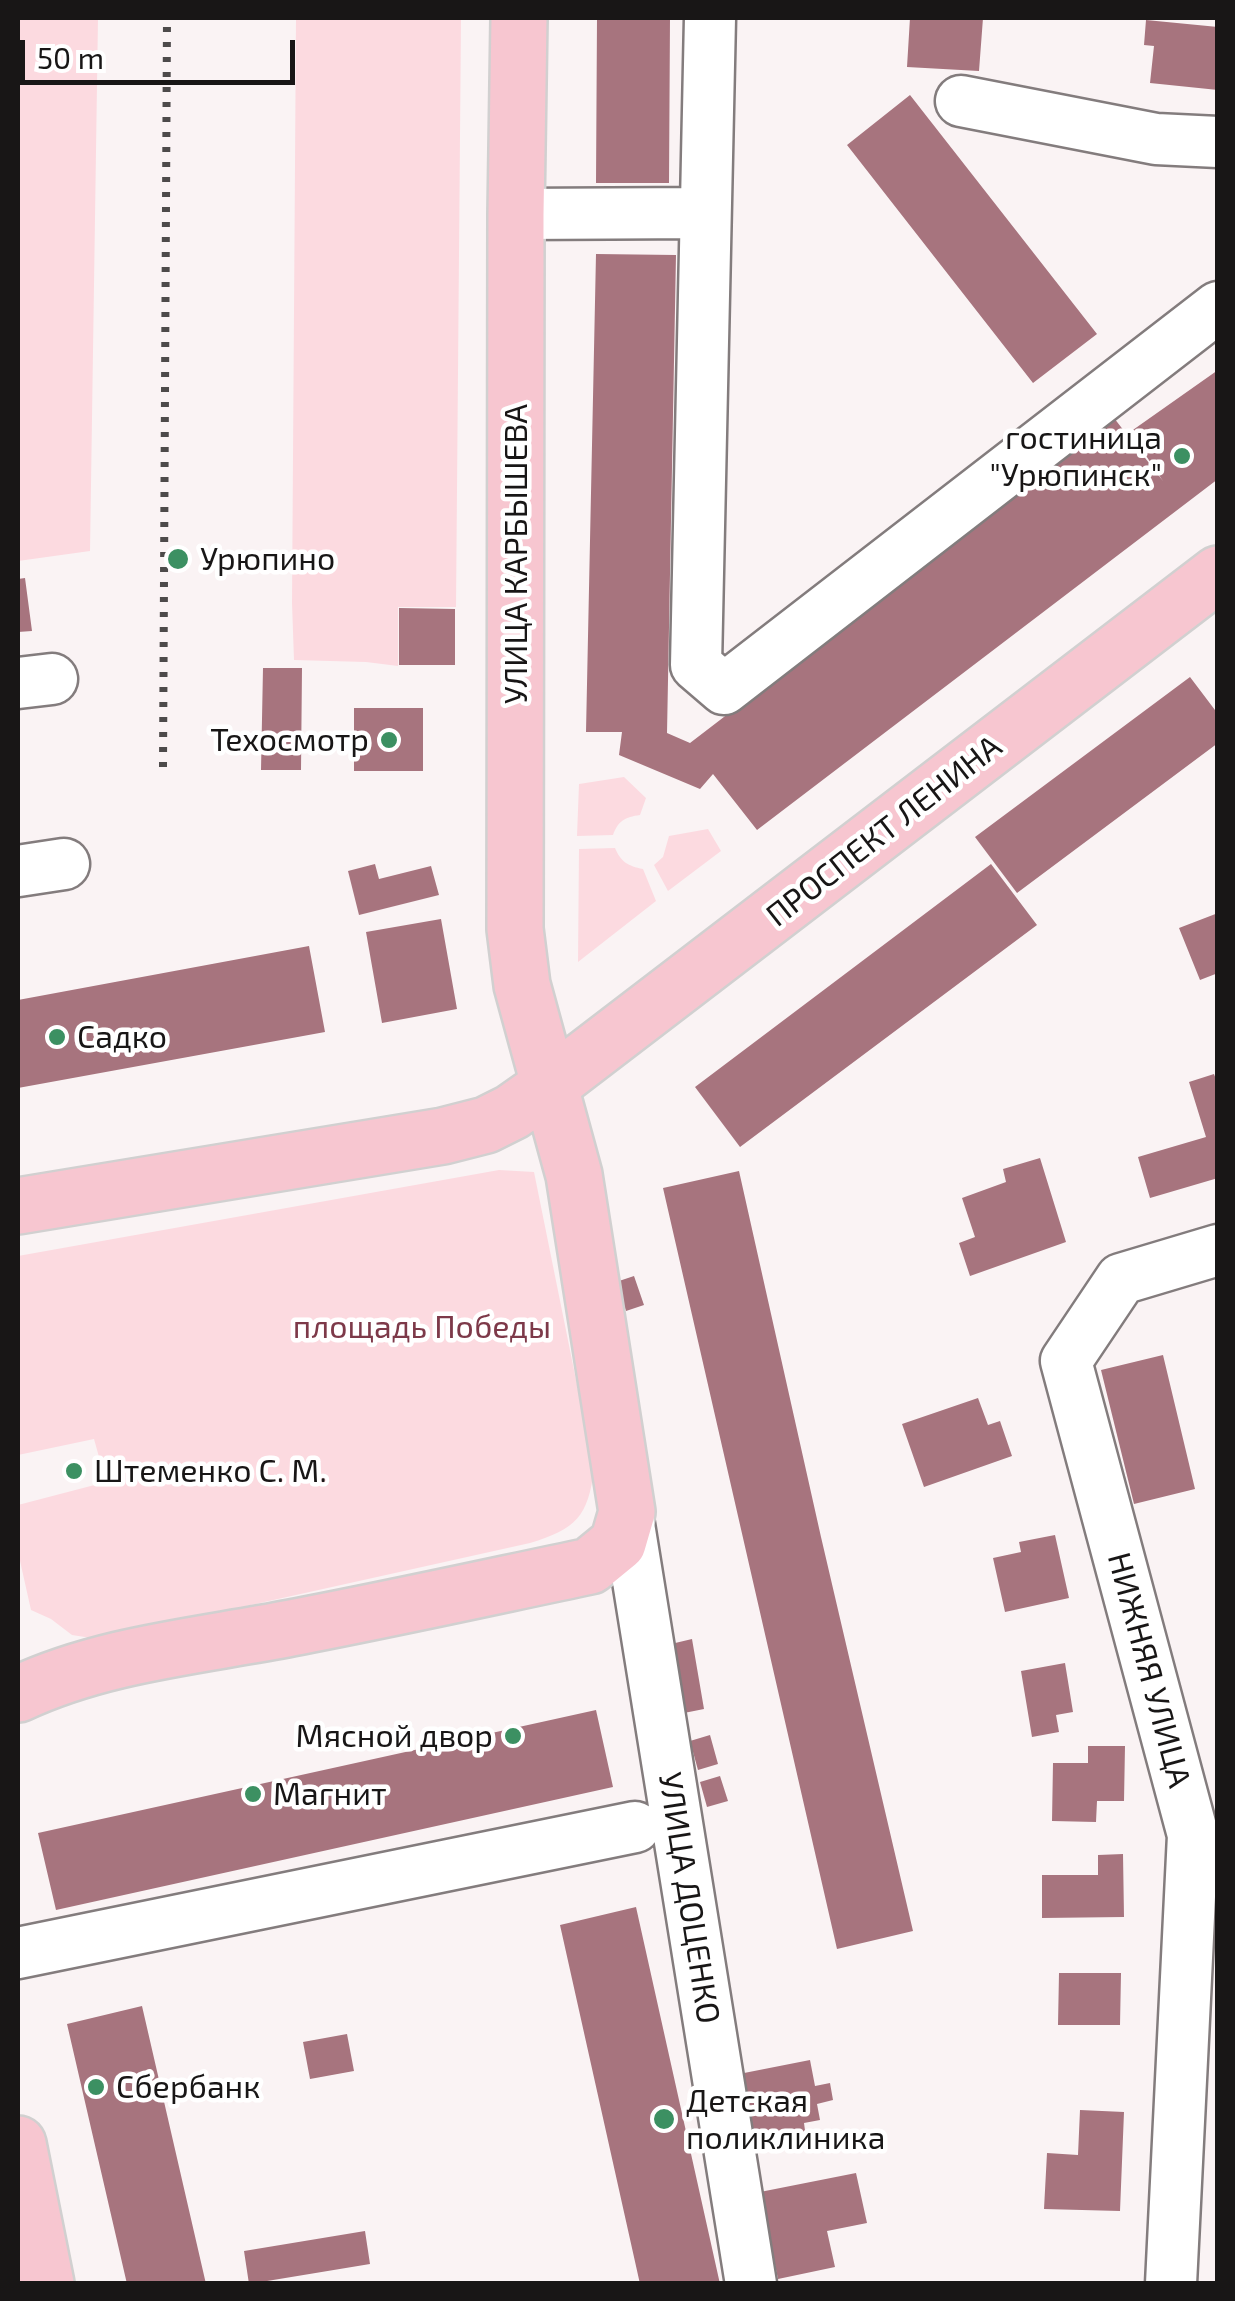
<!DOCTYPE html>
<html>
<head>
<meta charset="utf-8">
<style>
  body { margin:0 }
  #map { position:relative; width:1235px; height:2301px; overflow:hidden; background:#faf3f4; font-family:"Exo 2",sans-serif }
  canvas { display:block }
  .frame { position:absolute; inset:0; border:20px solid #181616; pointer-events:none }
  .scale { position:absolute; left:20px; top:40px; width:275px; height:45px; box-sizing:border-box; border:5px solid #181616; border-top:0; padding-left:12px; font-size:30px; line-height:35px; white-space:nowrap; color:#181616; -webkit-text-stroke:8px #fff; paint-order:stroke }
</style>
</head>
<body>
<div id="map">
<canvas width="1235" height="2301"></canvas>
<div class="frame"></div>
<div class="scale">50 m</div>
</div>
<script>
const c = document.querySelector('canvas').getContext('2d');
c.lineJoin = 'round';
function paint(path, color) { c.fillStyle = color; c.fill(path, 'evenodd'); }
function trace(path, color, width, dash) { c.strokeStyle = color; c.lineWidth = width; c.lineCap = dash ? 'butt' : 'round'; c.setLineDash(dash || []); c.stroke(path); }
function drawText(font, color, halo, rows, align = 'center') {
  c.font = font + ' "Exo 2",sans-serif'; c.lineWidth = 9; c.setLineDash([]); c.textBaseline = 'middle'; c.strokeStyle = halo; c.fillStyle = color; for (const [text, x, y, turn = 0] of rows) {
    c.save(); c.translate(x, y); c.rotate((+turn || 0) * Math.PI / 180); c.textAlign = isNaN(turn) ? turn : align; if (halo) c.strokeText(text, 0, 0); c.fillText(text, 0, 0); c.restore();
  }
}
const green = new Path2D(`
  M18 18H98L90 551 18 561Z
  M296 18H461L456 607H398V666L366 662 294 660 292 603Z
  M624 777 646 798 640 815C625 817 618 821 613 835L577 836 579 784Z
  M708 829 721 851 668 891 654 865 663 857 669 836Z
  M615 848C621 862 628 866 643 869L656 901 578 962 579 849Z
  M499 1170 534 1172 594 1469C588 1517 576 1529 530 1543L98 1639 72 1635 51 1619 31 1610 18 1552V1505L106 1482 94 1439 18 1455V1256Z`);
const building = new Path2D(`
  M597 18H670L669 183H596Z
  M910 18H983L979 71 907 67Z
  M1146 20 1218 27V90L1150 83 1154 46 1144 45Z
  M910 95 1097 334 1033 383 847 145Z
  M596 254 676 255 667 733 690 743 1114 418 1163 481 1130 432 1218 370V479L757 830 713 774 700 789 619 755 622 732H586Z
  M25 578 32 631 18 632V579Z
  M399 608 455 609V665H399Z
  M263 668H302L301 770H261Z
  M1190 677 1218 714V743L1017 893 975 837Z
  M354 708H423V771H354Z
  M375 864 379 879 431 866 439 895 359 915 348 871Z
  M991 864 1037 925 740 1147 695 1087Z
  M1218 913V973L1200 980 1179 928Z
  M441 919 457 1009 382 1023 366 932Z
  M309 946 325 1032 18 1088V1000Z
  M1214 1074 1218 1085V1178L1150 1198 1138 1157 1206 1137 1189 1082Z
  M1040 1158 1066 1242 970 1276 959 1243 975 1237 962 1198 1006 1182 1003 1169Z
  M739 1171 821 1537 913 1931 837 1949 663 1188Z
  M634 1276 644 1305 626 1311 616 1282Z
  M1163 1355 1195 1489 1134 1504 1101 1370Z
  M978 1398 988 1425 1000 1421 1012 1456 924 1487 902 1424Z
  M1055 1535 1069 1598 1005 1612 993 1558 1021 1552 1019 1542Z
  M692 1639 704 1709 684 1713 671 1644Z
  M1065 1663 1073 1712 1056 1715 1059 1732 1032 1737 1021 1671Z
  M596 1710 613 1787 56 1910 38 1833Z
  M710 1735 718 1764 698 1770 690 1741Z
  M1088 1746H1125L1124 1801H1097L1096 1822 1052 1821 1053 1763H1088Z
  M720 1776 728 1801 707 1807 700 1782Z
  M1123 1854 1124 1917 1042 1918V1875H1098V1855Z
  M636 1907 720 2284H640L560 1925Z
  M1059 1973H1121L1120 2025H1058Z
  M142 2006 206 2284H127L67 2024Z
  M347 2034 354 2071 310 2079 303 2042Z
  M810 2060 815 2086 830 2083 833 2100 817 2104 820 2120 804 2123 806 2138 753 2148 739 2074Z
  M1080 2110 1124 2112 1120 2211 1044 2209 1047 2153 1078 2155Z
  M856 2173 867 2223 827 2231 835 2267 778 2279 760 2192Z
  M365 2231 370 2264 249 2284 244 2251Z`);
const minor = new Path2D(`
  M710 18 696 665 724 689 1218 307
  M961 101 1156 139 1218 142
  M516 214 705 213
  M18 683 52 679
  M18 871 64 864
  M627 1512 751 2284
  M18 1953 635 1827
  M1171 2284 1193 1835 1066 1361 1121 1279 1218 1250`);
const major = new Path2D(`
  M18 1206 443 1136 486 1125 512 1112 549 1086 1218 574
  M18 1694C103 1654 199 1646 291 1628 391 1609 490 1587 590 1566L618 1543 627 1512 574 1175 522 985 515 929 516 214 519 18
  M18 2144 46 2284`);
const rail = new Path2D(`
  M163 767 167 18`);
const markers = [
  [1182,456,10,"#3c9062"],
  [178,559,12,"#3c9062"],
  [389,740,10,"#3c9062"],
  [57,1037,10,"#3c9062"],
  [74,1471,10,"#3c9062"],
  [513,1736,10,"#3c9062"],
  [253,1794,10,"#3c9062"],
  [96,2087,10,"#3c9062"],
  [664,2119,12,"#3c9062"]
];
const poiNames = [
  ["гостиница",1162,438,"right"],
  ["\"Урюпинск\"",1162,475,"right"],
  ["Урюпино",200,559],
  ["Техосмотр",369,740,"right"],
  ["Садко",77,1037],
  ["Штеменко С. М.",94,1471],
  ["Мясной двор",493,1736,"right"],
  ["Магнит",273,1794],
  ["Сбербанк",116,2087],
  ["Детская",686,2101],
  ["поликлиника",686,2138]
];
const streetNames = [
  ["УЛИЦА КАРБЫШЕВА",516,554,-90],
  ["ПРОСПЕКТ ЛЕНИНА",884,831,-38],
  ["НИЖНЯЯ УЛИЦА",1149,1670,75],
  ["УЛИЦА ДОЦЕНКО",689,1898,81]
];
const parkNames = [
  ["площадь Победы",422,1327]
];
paint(green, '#fcdae0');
paint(building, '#a7747e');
trace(minor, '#837c7d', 55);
trace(major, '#d1d0d0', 60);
trace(minor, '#fff', 50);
trace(major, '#f7c6d0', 55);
trace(rail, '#4d4a4a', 8, [5, 10]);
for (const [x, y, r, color] of markers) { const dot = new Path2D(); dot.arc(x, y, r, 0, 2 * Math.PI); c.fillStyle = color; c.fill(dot); trace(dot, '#fff', 4); }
drawText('32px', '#181616', '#fff', poiNames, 'left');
drawText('32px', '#181616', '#fff', streetNames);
drawText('32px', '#7d3949', '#fff', parkNames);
</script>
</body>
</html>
